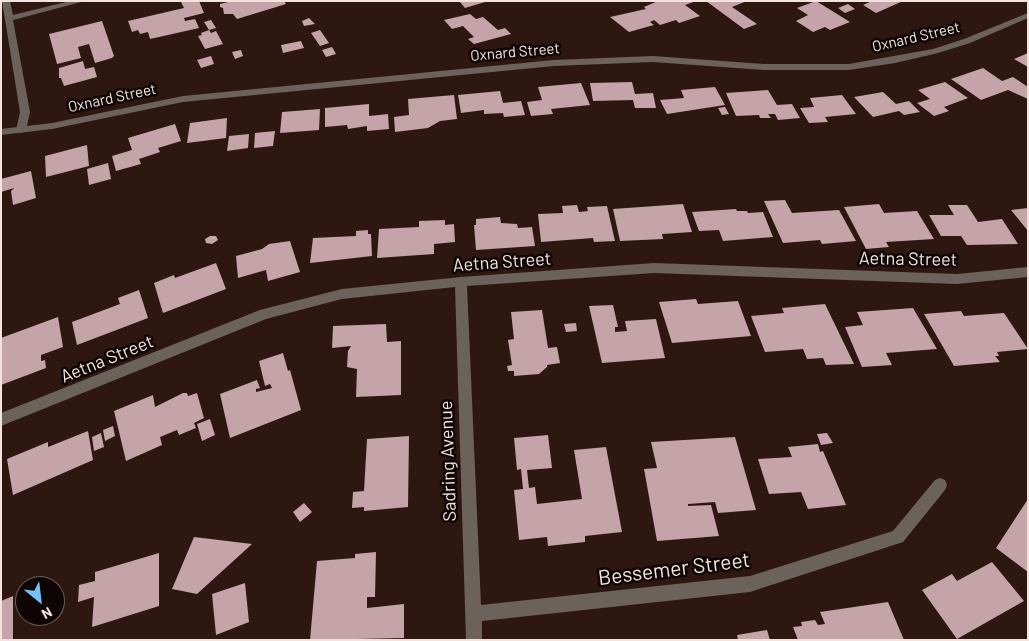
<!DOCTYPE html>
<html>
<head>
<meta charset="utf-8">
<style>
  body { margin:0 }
  #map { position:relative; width:1029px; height:641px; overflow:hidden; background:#2d1710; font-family:Barlow,sans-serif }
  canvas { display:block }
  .frame { position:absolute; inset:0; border:2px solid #f3e3de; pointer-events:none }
  .north { position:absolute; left:15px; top:576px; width:50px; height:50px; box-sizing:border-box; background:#0e0604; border:1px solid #6a5e5b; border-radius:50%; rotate:151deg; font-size:14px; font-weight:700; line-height:20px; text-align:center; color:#f3e3de }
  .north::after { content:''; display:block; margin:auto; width:18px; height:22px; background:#73c1f6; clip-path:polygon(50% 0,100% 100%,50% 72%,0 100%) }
</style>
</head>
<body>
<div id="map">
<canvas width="1029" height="641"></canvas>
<div class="frame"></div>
<div class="north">N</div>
</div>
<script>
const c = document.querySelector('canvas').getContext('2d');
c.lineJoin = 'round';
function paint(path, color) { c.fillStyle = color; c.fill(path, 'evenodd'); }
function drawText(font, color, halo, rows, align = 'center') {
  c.font = font + ' Barlow,sans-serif'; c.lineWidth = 5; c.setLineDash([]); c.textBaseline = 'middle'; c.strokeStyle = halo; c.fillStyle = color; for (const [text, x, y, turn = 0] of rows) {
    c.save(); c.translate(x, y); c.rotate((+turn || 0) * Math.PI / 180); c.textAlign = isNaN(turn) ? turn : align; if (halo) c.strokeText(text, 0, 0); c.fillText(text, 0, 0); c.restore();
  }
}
const building = new Path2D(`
  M199 1 204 13 184 18 185 21 195 19 199 28 150 39 148 32 140 34 138 30 132 32 128 21 184 8 181 2Z
  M232 1H284L286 4 237 19 233 14H224L223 8 220 7V4Z
  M459 1H485V2L465 8Z
  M658 1H696L685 5 700 16 679 23 676 20 660 25 654 20 650 22 654 25 629 32 610 17 646 9 644 7Z
  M706 1H747L732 7 757 24 744 29Z
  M816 1 850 22 830 30 825 27 813 32 796 21 808 15 797 8Z
  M872 1H903L876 13 863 5Z
  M848 4 855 9 845 13 838 8Z
  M470 14 476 19 483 17 498 30 505 28 511 34 474 44 468 39 474 37 463 26 452 29 444 20Z
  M309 18 315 24 304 26 302 21Z
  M211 20 216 28 209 30 204 22Z
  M102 21 114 56 112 58 95 63 89 44 78 47 81 58 57 64 49 34Z
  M209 30 211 33 216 31 223 44 205 49 198 36 202 35 201 33Z
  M320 30 329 43 320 46 311 33Z
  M301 41 304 48 283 53 281 45Z
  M332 47 336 54 326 57 322 50Z
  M241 50 243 56 235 59 232 52Z
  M1028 53V67L1014 59Z
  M211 56 214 64 201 68 197 60Z
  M83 61 85 69 94 67 97 77 64 86 61 78H59V68Z
  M983 68 1002 81 1013 77 1028 87V99L1008 90 981 100 951 79Z
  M632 82 635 94 653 93 656 108H635L633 100 593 101 590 83Z
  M945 82 968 98 944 107 949 111 934 116 917 103 930 99 918 90Z
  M581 83 590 105 551 109 553 114 531 116 527 102 542 100 538 87Z
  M715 87 725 105 667 114 660 100 684 98 681 90Z
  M768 90 777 105 792 104 800 118 778 120 775 114H768L771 118H760L759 115 736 116 726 93Z
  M500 91 503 103 521 101 525 115 504 117 503 113 484 114V110L461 113 458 95Z
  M883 92 896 104 909 101 920 112 904 115 899 111 873 117 854 97Z
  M454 95 457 119 440 121 428 128 395 132 394 117 409 115 408 99Z
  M842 95 856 114 825 117 828 122 809 123 800 108 814 107 810 98Z
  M369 104V116L388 114 389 129 367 131V126L348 129 347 125 325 127V108Z
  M725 107 729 114 722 115 718 108Z
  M320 109 319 130 280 133 282 112Z
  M227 118 226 138 187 143 190 123Z
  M175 124 181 141 158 148 160 152 139 159 141 164 116 171 112 156 132 150 128 138Z
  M275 131 273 146 254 148 255 133Z
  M249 134 248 148 227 151 229 136Z
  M87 145 89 166 46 177 45 156Z
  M108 163 111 179 89 185 87 169Z
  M31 171 36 198 13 205 11 191 14 188 1 192V179Z
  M785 200 792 213 839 210 856 241 822 244 820 240 783 243 764 201Z
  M683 204 692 232 662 234 663 239 620 241 613 209Z
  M879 204 884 213 917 211 934 239 886 242 889 247 866 249 844 207Z
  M577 205 579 212 588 211 587 207 607 206 615 241 594 242 593 238 541 242 538 214 563 213 562 206Z
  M948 205H967L978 222 1002 219 1018 244 967 245 961 236H941L929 215H954Z
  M1028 208V231L1011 210Z
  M736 209 737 211H747L748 213 763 212 773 237 723 241 719 230 699 231 692 212Z
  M500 217 501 223 517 224 518 228 532 227 535 246 476 250 474 225H476V219Z
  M445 220V225L454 224 455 242 434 244V254L377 258 379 229 419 227V221Z
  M368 230V234H371L372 256 310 263 313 238 356 236V231Z
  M210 236H216L218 240 212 244 206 243 205 239Z
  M290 241 300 272 268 281 266 270 238 278 236 256 262 249 269 244Z
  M216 263 226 289 163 313 154 283 174 275 175 278Z
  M139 290 148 318 77 345 72 322 120 304 118 298Z
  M696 299 698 304 738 301 751 336 672 343 659 302Z
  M825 304 854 364 826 365 823 358 807 359 803 349 765 352 751 316 784 313 782 308Z
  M613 305 618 327H615V332L627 331 625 321 656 319 665 358 602 363 589 306Z
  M913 308 937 349 886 353 892 365 862 367 845 327 863 325 857 312Z
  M542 310 548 348 557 347 560 363 547 365V367L539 374 514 376V371H508L507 366 512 365 508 340 514 339 511 312Z
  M961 311 964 316 1004 313 1028 349 997 352 999 356H995L1000 362 954 366 924 314Z
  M58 317 63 347 41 355V361L45 360 46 368 1 385V338Z
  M576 323 577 331 566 332 564 324Z
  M386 324 387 342 401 341V395L356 397 357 369 347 367 348 351 351 346 332 348 333 326Z
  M283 353 288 371 290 370 301 410 230 438 220 394 257 380 260 388 256 389V392L272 388 270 384 265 386 259 361Z
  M183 393H187L188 396 197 393 204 418 194 423 196 428 179 435 177 430 160 437 162 445 126 461 114 411 153 395 155 407Z
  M210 419 215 435 202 441 197 424Z
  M113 426 115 436 105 441 103 430Z
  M88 431 93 460 13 495 7 459 48 442V447Z
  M101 433 104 447 94 451 92 437Z
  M827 433 833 443 821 445 817 434Z
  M548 435 552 468 527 470 529 488 535 487 537 504 582 499 574 450 606 447 622 532 585 536V542L548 546 547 537 519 540 514 490 523 489 521 469 517 470 514 438Z
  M409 436 408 507 364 511V507L352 508 353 492 364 491 367 439Z
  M735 437 756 510 718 513 715 502 688 504V506L711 505 719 536 657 541 644 469 657 468 651 442Z
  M818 444 820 452 823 451 846 505 808 509 801 492 769 494 758 459 792 457 788 447Z
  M1028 499V572L996 548Z
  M304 503 312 512 300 522 293 512Z
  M194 537 252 544 197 594 172 589Z
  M376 552 375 597H367V608L404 604V638L310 640 317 561 355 558V554Z
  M159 553V606L92 627 94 597 78 602 79 585 95 581V572Z
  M992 562 1024 601 957 639 922 590 952 574 957 581Z
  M245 583 249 622 216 635 212 594Z
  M13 596V640H1V601Z
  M888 602 904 640H798L793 627 802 626 801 622 815 620 818 625 825 624 820 612Z
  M767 630 770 640H738L737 635Z`);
const minor = new Path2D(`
  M2 1H10L13 15 70 1H85L13 20 30 112 26 130 21 133 16 130 20 112Z
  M654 263 957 274 1028 267V277L957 284 654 273 467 286 481 605 750 576 893 531 935 480 940 478 945 480 947 485 945 490 903 542 750 592 482 621V640H466L455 287 342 299 266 319 1 426V413L260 310 342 289 461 277Z`);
const tertiary = new Path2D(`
  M1028 13V18L970 43 938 53 895 63 849 70H764L653 62 554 66 183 102 52 129 1 135V129L52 123 183 96 554 60 653 56 764 64H849L933 49 964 39Z`);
const farStreetnames = [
  ["Oxnard Street",916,37,-13],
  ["Oxnard Street",515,52,-5],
  ["Oxnard Street",112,98,-12]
];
const streetNames = [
  ["Aetna Street",908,259,1],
  ["Aetna Street",502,262,-4],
  ["Aetna Street",107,359,-22],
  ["Sadring Avenue",448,461,-92]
];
const nearStreetnames = [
  ["Bessemer Street",674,569,-7]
];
paint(building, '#c4a4a9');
paint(minor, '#6b635b');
paint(tertiary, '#6b635b');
drawText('15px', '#f3e3de', '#0e0604', farStreetnames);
drawText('18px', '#f3e3de', '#0e0604', streetNames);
drawText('21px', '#f3e3de', '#0e0604', nearStreetnames);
</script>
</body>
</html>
